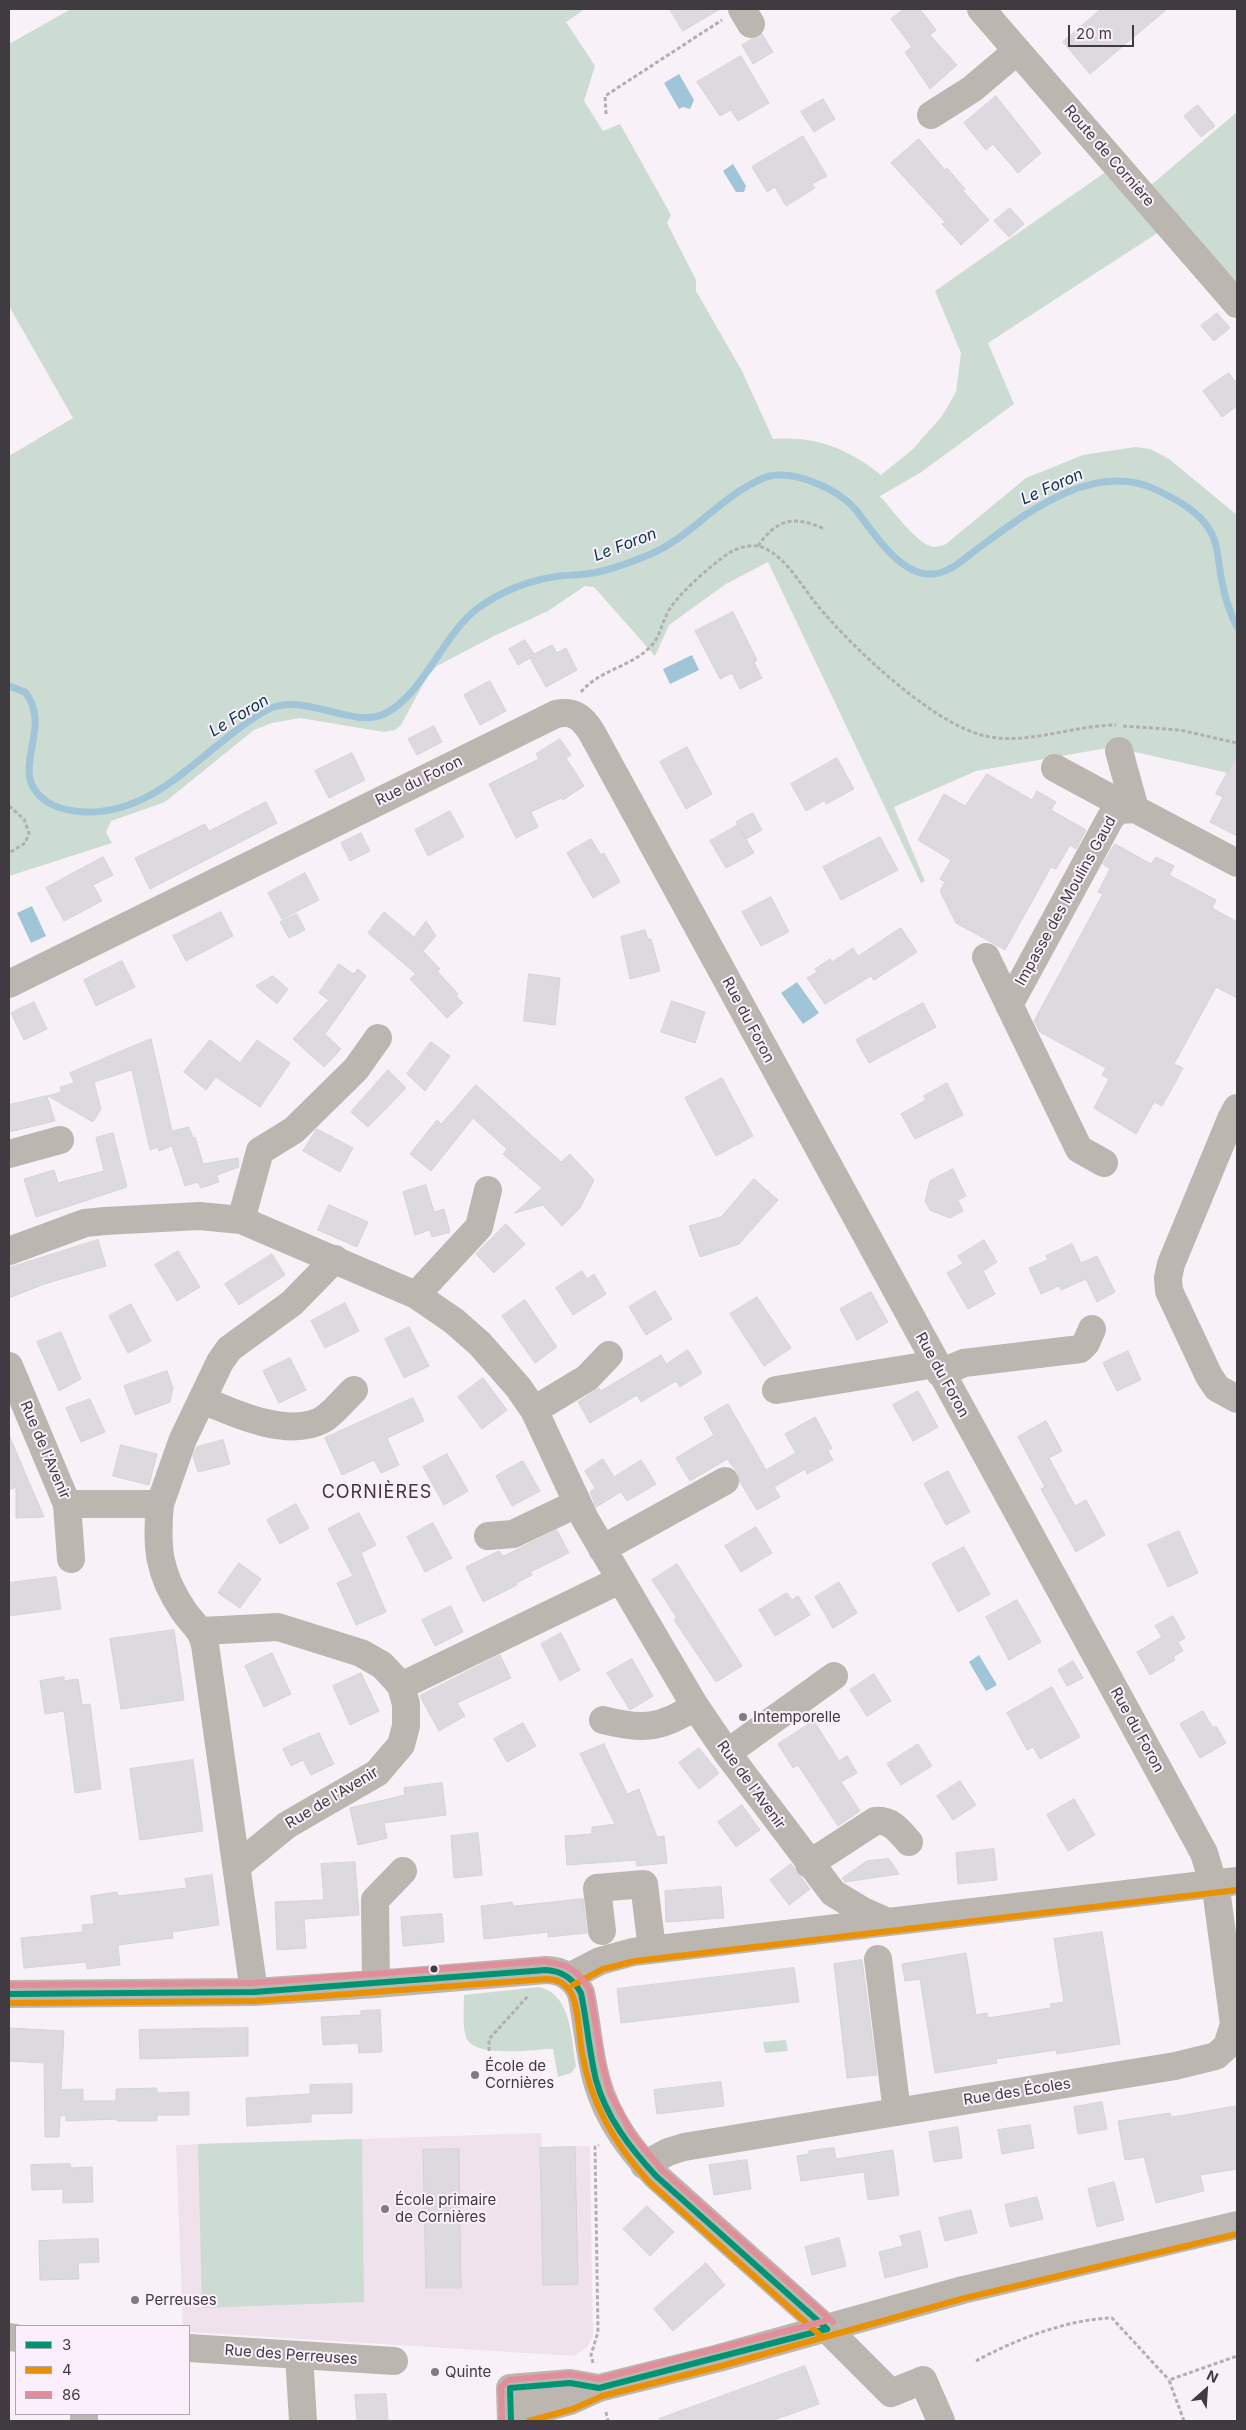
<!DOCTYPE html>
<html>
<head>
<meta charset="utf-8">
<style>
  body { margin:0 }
  #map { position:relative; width:1246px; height:2430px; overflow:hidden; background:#f8f2f8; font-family:Inter,sans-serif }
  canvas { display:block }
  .frame { position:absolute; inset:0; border:10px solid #3f3b40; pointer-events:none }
  .legend { position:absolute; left:15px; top:2325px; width:175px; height:90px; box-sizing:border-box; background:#faeffb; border:1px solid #afa7b0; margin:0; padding:6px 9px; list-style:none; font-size:15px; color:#3f3b40 }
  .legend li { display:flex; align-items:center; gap:10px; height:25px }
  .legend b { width:25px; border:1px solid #afa7b0 }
  .north { position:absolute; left:1181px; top:2365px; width:50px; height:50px; -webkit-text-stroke:4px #faeffb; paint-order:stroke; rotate:26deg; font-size:14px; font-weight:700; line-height:20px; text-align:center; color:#3f3b40 }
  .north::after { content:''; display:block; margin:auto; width:18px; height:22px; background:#3f3b40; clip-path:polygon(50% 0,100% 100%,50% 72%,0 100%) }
  .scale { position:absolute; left:1068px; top:25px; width:66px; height:22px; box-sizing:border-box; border:2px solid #3f3b40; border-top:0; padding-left:6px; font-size:15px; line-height:18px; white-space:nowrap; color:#3f3b40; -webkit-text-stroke:4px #faeffb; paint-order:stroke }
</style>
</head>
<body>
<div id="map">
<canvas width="1246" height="2430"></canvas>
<div class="frame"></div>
<ul class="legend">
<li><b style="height:6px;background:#009475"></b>3</li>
<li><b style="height:6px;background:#ea9103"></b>4</li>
<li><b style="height:6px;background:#e28d9a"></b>86</li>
</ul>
<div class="north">N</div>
<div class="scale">20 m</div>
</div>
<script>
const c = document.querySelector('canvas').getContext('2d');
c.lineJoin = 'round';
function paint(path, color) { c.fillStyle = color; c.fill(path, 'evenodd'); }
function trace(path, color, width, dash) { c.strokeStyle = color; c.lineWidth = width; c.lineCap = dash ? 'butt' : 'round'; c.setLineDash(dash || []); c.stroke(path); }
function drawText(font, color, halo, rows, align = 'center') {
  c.font = font + ' Inter,sans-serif'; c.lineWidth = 4; c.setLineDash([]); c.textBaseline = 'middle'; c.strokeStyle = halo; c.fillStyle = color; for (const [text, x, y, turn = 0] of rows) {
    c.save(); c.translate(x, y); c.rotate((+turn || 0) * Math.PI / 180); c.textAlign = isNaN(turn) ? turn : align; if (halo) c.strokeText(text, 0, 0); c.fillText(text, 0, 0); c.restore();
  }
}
const education = new Path2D(`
  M541 2133 542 2147 590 2146 593 2337 586 2348 574 2356 189 2332V2326H183L176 2145Z`);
const green = new Path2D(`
  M71 9H585L566 22 595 66 584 101 603 131 620 124 671 215 667 223 696 280V291L742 371 773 439C816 436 847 448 881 475L913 449 942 416 956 392 961 353 935 291 1107 171 1159 232 988 343 1014 404 920 473 880 496C892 509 917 545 934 547 938 547 943 545 946 544L1026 478 1083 455 1135 447 1150 449 1169 459 1237 515V775L1113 747 976 771 894 807 925 881 921 883 768 562 726 584 669 625 655 656 594 587 585 586 548 611 496 635 437 666 427 677 401 725 395 730 384 732 300 718 272 723 254 730 165 802 111 821 106 832 112 843 9 876V456L73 418 9 306V44Z
  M1237 112V280L1236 281 1205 249 1151 185Z
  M539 1987C572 1994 571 2039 576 2066L571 2073 558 2077 553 2049C535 2049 473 2059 466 2037 462 2025 464 2007 464 1995Z
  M786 2040 788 2051 765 2053 763 2042Z
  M362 2139 364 2302 202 2308 198 2144Z`);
const water = new Path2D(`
  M679 74 694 100 690 109 683 107 679 109 664 83Z
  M733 164 746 186 744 192H736L723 171Z
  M692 655 699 670 670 684 663 669Z
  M32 906 46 936 31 943 17 913Z
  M797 982 819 1013 803 1024 781 993Z
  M979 1655 997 1685 986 1691 969 1662Z`);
const stream = new Path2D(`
  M9 686 25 692C55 730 5 772 46 801 57 809 70 811 84 812 160 815 205 744 267 710 303 691 351 729 384 714 422 697 443 634 478 608 502 591 530 580 559 576 572 575 585 575 598 572 616 568 634 561 651 554 685 539 710 510 741 490 750 485 760 478 770 476 797 471 838 489 856 510 873 532 900 576 932 574 951 573 966 557 980 547 1029 511 1096 459 1159 491 1177 500 1198 511 1209 529 1219 544 1218 565 1222 582 1225 598 1230 613 1237 627`);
const building = new Path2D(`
  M670 9H720L683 31Z
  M904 9H920L936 30 930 35 957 65 930 89 905 52 912 47 891 19Z
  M1101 9H1167L1090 74 1063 42Z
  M762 34 773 52 753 64 742 45Z
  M741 56 769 103 738 121 731 110 720 116 697 82Z
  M996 96 1041 153 1018 173 993 144 986 150 964 123Z
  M823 99 835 119 814 132 801 112Z
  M1198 105 1215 126 1201 137 1184 116Z
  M803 136 827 176 812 184 815 188 786 206 775 187 767 192 752 167Z
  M919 139 945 170 947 168 965 189 963 191 989 220 961 245 942 224 945 222 891 163Z
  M1010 208 1024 224 1009 237 994 221Z
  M1217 313 1230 328 1214 341 1201 326Z
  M1229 373 1237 384V406L1222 417 1203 391Z
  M733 612 757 660 754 662 762 678 740 689 732 673 720 679 695 631Z
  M525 640 534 654 552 645 557 653 566 648 577 670 546 687 530 658 518 665 509 649Z
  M490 681 506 711 480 725 464 695Z
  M434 726 442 742 417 755 408 739Z
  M560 739 571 755 566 758 584 786 563 800 561 798 531 812 538 827 516 838 489 784 539 759 536 754Z
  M687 747 712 794 686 809 660 762Z
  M352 753 365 780 329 798 315 771Z
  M1237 755V836L1210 822 1223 797 1216 794Z
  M837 758 854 789 826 804 825 800 806 811 791 784Z
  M987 774 1032 800 1037 791 1056 802 1051 810 1086 830 1076 849 1070 845 1056 869 1051 867 1005 950 956 923 940 891 945 882 940 879 951 860 918 840 944 794 965 806Z
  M266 802 277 823 150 889 135 858 205 824 209 831Z
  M450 811 464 837 428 856 415 830Z
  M753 813 762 830 746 839 736 822Z
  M738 825 754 853 726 868 710 841Z
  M361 833 370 851 350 861 341 843Z
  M880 837 898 870 841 900 823 867Z
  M591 839 601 855 604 853 620 882 593 898 567 853Z
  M1115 844 1151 864 1156 857 1174 866 1169 875 1216 900 1212 908 1237 922V998L1216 987 1174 1064 1183 1068 1174 1085 1162 1106 1154 1102 1136 1134 1094 1108 1109 1079 1102 1075 1106 1068 1040 1032 1034 1021 1103 894 1098 892 1110 869 1103 864Z
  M103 857 113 875 93 885 102 901 64 921 46 888Z
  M305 873 319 900 282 919 268 893Z
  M771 897 789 932 761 946 742 912Z
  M221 912 233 936 186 961 173 936Z
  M384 912 414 937 426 921 436 936 423 951 440 969 437 971 458 994 456 996 463 1003 447 1018 410 979 416 974 368 933Z
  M297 914 305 930 289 938 280 922Z
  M901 928 917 952 874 980 871 976 825 1004 807 978 817 972 815 969 830 959 832 962 853 948 858 956Z
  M645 930 648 939H651L660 971 630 979 621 937Z
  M122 961 135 987 96 1006 84 980Z
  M339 964 353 974 358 969 366 976 325 1034 341 1049 324 1067 293 1039 329 1000 319 993Z
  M529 974 560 978 555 1025 524 1021Z
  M273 976 288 989 277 1004 256 986Z
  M672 1001 705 1012 695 1043 661 1032Z
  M34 1002 47 1029 24 1040 11 1013Z
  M923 1003 936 1027 869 1063 856 1040Z
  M151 1039 172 1131 189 1127 193 1138 195 1137 203 1164 238 1158 239 1167 217 1175 219 1182 201 1188 198 1182 185 1186 172 1146 159 1151 158 1147 150 1150 132 1070 94 1082 101 1109 93 1122 48 1096 61 1092 60 1087 74 1083 70 1073Z
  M210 1040 240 1063 257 1040 290 1063 260 1107 216 1077 206 1090 184 1072Z
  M431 1042 450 1056 425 1091 407 1074Z
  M388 1070 406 1088 368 1127 351 1112Z
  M722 1078 753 1136 716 1156 685 1098Z
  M947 1083 963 1115 915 1139 901 1114 926 1100 924 1096Z
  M476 1085 561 1162 570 1154 594 1180 580 1208 562 1226 543 1205 515 1213 542 1188 503 1154 507 1149 473 1118 431 1171 410 1154 437 1120 441 1124Z
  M47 1096 55 1121 9 1132V1105Z
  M317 1129 353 1148 340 1172 303 1151Z
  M113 1133 127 1187 36 1217 24 1179 54 1170 58 1183 104 1171 96 1138Z
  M953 1169 966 1196 958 1200 963 1211 950 1218 930 1210 925 1201 930 1181Z
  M754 1179 778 1200 739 1244 700 1257 689 1226 721 1217Z
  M426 1185 434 1212 444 1209 450 1232 432 1237 430 1230 415 1235 403 1192Z
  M329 1205 368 1222 357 1247 318 1230Z
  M506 1224 525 1244 494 1273 476 1254Z
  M98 1240 106 1266 44 1284 9 1298V1268Z
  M984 1240 997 1262 983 1271 995 1294 968 1309 947 1273 963 1264 958 1256Z
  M1072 1244 1081 1263 1097 1256 1115 1292 1097 1302 1086 1279 1061 1290 1059 1286 1041 1294 1029 1268 1048 1260 1046 1256Z
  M178 1251 200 1287 177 1301 155 1265Z
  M272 1254 285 1275 239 1305 225 1284Z
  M582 1271 587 1279 594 1274 606 1294 573 1315 556 1288Z
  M655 1291 672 1319 646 1335 629 1307Z
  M871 1292 888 1322 857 1340 840 1309Z
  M757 1297 791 1348 764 1366 730 1314Z
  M525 1300 557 1347 535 1363 502 1316Z
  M345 1303 359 1331 325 1348 311 1321Z
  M131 1304 151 1341 128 1353 109 1316Z
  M409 1327 429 1366 404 1378 385 1339Z
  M61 1332 81 1379 59 1391 37 1342Z
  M688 1350 702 1373 680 1387 676 1381 641 1402 637 1395 590 1423 578 1402 599 1388 601 1391 661 1355 666 1364Z
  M1128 1351 1141 1380 1117 1391 1103 1363Z
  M290 1358 306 1390 279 1403 263 1371Z
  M167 1371 173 1388 170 1402 135 1415 124 1386Z
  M483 1378 507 1410 482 1429 458 1397Z
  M918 1391 938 1427 913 1441 893 1405Z
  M413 1398 424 1421 387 1438 399 1465 381 1473 374 1460 342 1475 325 1438Z
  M90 1399 105 1432 81 1442 66 1408Z
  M728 1404 766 1470 796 1453 785 1434 815 1417 832 1448 828 1451 833 1460 807 1474 805 1469 774 1487 780 1497 757 1510 740 1482 738 1473 727 1459 690 1481 676 1458 714 1435 704 1418Z
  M1046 1421 1062 1451 1049 1458 1075 1506 1086 1500 1105 1535 1076 1552 1041 1489 1045 1487 1018 1437Z
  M9 1435 29 1482 44 1517 16 1518V1487L9 1490Z
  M223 1440 230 1464 198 1472 193 1456 197 1447Z
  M121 1445 157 1454 149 1485 113 1476Z
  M447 1454 468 1491 444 1505 423 1467Z
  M603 1459 614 1477 641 1460 656 1484 627 1501 621 1492 596 1507 590 1492 595 1488 585 1471Z
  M523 1461 540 1491 512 1506 496 1476Z
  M948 1471 970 1512 946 1525 924 1484Z
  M296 1504 309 1528 280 1544 267 1520Z
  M359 1513 376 1545 361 1553 386 1612 356 1625 337 1583 353 1576 328 1529Z
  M433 1523 452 1558 425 1572 407 1537Z
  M756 1527 772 1553 741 1572 725 1546Z
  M557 1530 569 1553 530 1572 532 1575 516 1583 517 1585 483 1602 466 1567 499 1551 503 1556Z
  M1179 1531 1198 1573 1168 1587 1148 1545Z
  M964 1547 990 1594 958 1612 932 1564Z
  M239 1563 261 1579 240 1608 218 1593Z
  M677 1564 742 1666 716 1682 674 1620 677 1618 652 1580Z
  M56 1577 61 1609 9 1616V1583Z
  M839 1582 857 1613 833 1628 815 1597Z
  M787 1593 792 1600 798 1596 810 1615 775 1636 759 1610Z
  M1017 1600 1041 1642 1009 1660 986 1617Z
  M451 1606 463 1632 435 1646 422 1620Z
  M1173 1616 1185 1638 1178 1642 1183 1651 1173 1657 1175 1660 1150 1675 1137 1652 1162 1637 1155 1626Z
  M174 1630 184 1700 121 1709 110 1639Z
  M561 1633 580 1670 560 1681 541 1644Z
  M272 1653 291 1694 264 1707 245 1666Z
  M500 1655 511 1678 457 1703 465 1716 439 1731 420 1696Z
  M632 1659 653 1696 630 1710 607 1673Z
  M1073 1661 1083 1678 1067 1686 1058 1670Z
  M361 1673 379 1711 350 1725 333 1686Z
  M874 1674 891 1701 867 1716 850 1690Z
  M64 1677V1681L78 1679 82 1705 90 1704 101 1789 75 1793 64 1711 45 1714 40 1681Z
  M1052 1687 1080 1737 1040 1759 1033 1747 1027 1750 1007 1713Z
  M1203 1711 1213 1728 1216 1726 1226 1743 1200 1758 1180 1724Z
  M814 1721 839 1761 847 1756 857 1773 841 1782 860 1811 838 1826 798 1765 793 1768 778 1744Z
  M523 1723 536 1746 507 1762 494 1739Z
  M319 1733 334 1764 311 1775 303 1760 291 1766 283 1749Z
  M604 1744 627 1794 639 1789 657 1837 664 1836 667 1863 637 1866 636 1860 567 1865 565 1836 592 1834V1827L615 1824 580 1754Z
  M918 1744 932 1766 901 1785 887 1764Z
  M699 1748 719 1773 699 1789 679 1763Z
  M193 1760 203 1831 140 1840 130 1769Z
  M960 1781 976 1805 953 1820 937 1796Z
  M442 1783 446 1815 384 1823 387 1838 358 1845 350 1808 405 1795 404 1788Z
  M1074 1799 1095 1835 1068 1851 1047 1815Z
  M742 1805 760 1830 736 1847 718 1822Z
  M478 1833 482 1875 454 1878 451 1836Z
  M994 1849 997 1880 958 1884 956 1853Z
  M889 1859 899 1874 845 1882 842 1878 867 1861Z
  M355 1862 359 1915 304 1919 306 1948 277 1950 275 1902 324 1900 321 1864Z
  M791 1864 810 1889 789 1905 770 1880Z
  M212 1875 219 1925 172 1932 173 1938 118 1945 120 1965 87 1969 86 1962 24 1968 21 1938 83 1932 82 1925 94 1924 91 1896 117 1892 118 1896 187 1888 185 1879Z
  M721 1887 724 1918 666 1922 665 1891Z
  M583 1899 587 1933 548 1937V1932L484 1939 481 1906 512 1902 513 1906Z
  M442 1914 444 1942 403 1946 401 1917Z
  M1102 1932 1120 2044 1057 2054 1056 2050 996 2059 997 2063 935 2073 920 1979 905 1981 902 1964 966 1953 976 2015 987 2013 988 2018 1051 2008 1050 2004 1064 2002 1054 1939Z
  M862 1960 877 2075 847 2078 834 1964Z
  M794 1968 799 2002 621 2023 617 1989Z
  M380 2010 382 2052 359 2053 358 2043 323 2045 321 2017 361 2015V2011Z
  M9 2028 64 2031 61 2090 83 2089V2101H116V2089L157 2088V2093L189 2092V2115H157V2121H117V2119L66 2121V2115L60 2116 59 2137H45L44 2063 9 2061Z
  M248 2028V2056L140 2059 139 2030Z
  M721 2082 724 2106 657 2114 654 2090Z
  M352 2084V2113L311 2114V2122L247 2126 246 2098 310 2094V2085Z
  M1102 2102 1107 2129 1078 2134 1074 2107Z
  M1237 2106V2169L1200 2175 1204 2191 1156 2203 1144 2157 1125 2160 1118 2121 1170 2113 1171 2117 1185 2115Z
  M1030 2125 1034 2148 1002 2154 998 2130Z
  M958 2127 962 2158 934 2162 929 2132Z
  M575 2147 578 2284 543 2285 540 2148Z
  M834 2148 836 2159 893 2150 899 2195 868 2200 864 2172 801 2181 797 2156 809 2154V2151Z
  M459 2149 461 2288H426L423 2150Z
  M747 2160 751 2189 714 2195 709 2165Z
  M70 2164 71 2168 92 2167 93 2202 63 2203V2189L32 2190 31 2165Z
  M1114 2182 1124 2220 1097 2227 1088 2189Z
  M1037 2197 1043 2219 1010 2227 1005 2205Z
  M647 2206 674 2232 650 2256 623 2229Z
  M971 2210 977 2233 945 2241 939 2218Z
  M920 2231 928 2267 885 2278 879 2252 903 2246 900 2236Z
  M839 2238 846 2266 812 2275 805 2247Z
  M98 2239 99 2262 78 2263 79 2279 40 2280 39 2241Z
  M706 2263 725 2285 673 2331 654 2309Z
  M805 2366 819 2404 771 2421H660L659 2419Z
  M386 2394 388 2421H357L355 2395Z`);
const path = new Path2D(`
  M606 114 605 96 722 20
  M758 546C776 519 795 515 824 529
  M581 692C599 670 631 667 650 647 661 637 662 619 671 607 683 590 711 565 729 553 739 547 753 543 764 548 787 558 802 587 818 606 852 647 924 715 975 733 1020 749 1070 725 1116 725
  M1123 726 1180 730 1237 743
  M9 806 24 819 29 833 25 843 9 853
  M489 2051V2039L528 1996
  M976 2361C1014 2340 1068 2319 1112 2318L1169 2380
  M593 2363 591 2355 598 2332 595 2147 599 2145
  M606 2412 608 2421
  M1184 2421 1169 2380 1237 2356`);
const minor = new Path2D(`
  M742 9 751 24
  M981 9 1237 304
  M931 115 972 89 1017 51
  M1119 751 1135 809
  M1055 768 1129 808
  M986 957 1079 1149 1104 1163
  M9 984 556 714C574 710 583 718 592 733L1204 1853 1217 1896 1234 2024 1227 2046 1216 2056 1175 2066 684 2147 668 2152 644 2165
  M1009 1005 1111 817 1119 810 1135 809 1237 863
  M1237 1108 1231 1119 1171 1264 1168 1278 1169 1291 1209 1376 1217 1388 1237 1399
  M9 1154 60 1140
  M241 1220 260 1151 294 1130 356 1069 378 1038
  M9 1251 85 1223 105 1221 199 1216 241 1220 416 1295 454 1321 480 1344 518 1387 534 1410 585 1519 695 1706 727 1753 833 1893 863 1911 888 1922
  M416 1295 479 1227 488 1190
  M9 1366 67 1504H160L183 1439 220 1362 229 1349 292 1303 335 1259
  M940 1373 964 1363 1080 1349 1086 1343 1092 1329
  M776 1390 936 1364
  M203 1400C235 1414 288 1438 322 1420 334 1413 344 1399 354 1390
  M534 1410 587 1378 609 1355
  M67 1504 71 1559
  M160 1504C156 1546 158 1573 183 1610 192 1624 201 1627 205 1645L254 1992
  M488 1536 513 1534 576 1504
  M602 1549 725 1481
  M202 1631 278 1627 361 1653 382 1665 396 1680 401 1686 406 1704V1726L401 1745 377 1773 287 1825 237 1866
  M401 1686 620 1580
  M603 1720C641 1730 662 1729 695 1706
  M727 1753 834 1676
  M809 1864 875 1821C891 1819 899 1831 909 1842
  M602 1931 597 1888 644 1884 652 1949
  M878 1959 897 2112
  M569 1977 600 1961 633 1952 1237 1881
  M376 1984 375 1900 403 1871
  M9 1994 254 1992 376 1984 546 1970C562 1970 574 1978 581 1993 586 2016 588 2041 593 2065 601 2108 625 2145 656 2176L827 2329 891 2393 923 2380 941 2421
  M9 2337 16 2338
  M189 2348 394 2361
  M299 2355 303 2421
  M84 2414V2421
  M511 2417 570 2401 599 2388 719 2358 963 2290 1237 2225
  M511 2421 510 2388 570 2383 593 2387`);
const bus1 = new Path2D(`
  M9 1994 254 1992 546 1970C563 1971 573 1979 581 1993 587 2022 589 2051 596 2080 606 2117 630 2148 656 2176L827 2329
  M511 2421 510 2388 570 2383 599 2388 827 2329`);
const bus2 = new Path2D(`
  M573 1985 603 1969 635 1961 1237 1890
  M9 2003 255 2001 546 1979C557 1979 566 1984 571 1993 579 2007 579 2037 582 2053 591 2104 615 2145 650 2183L821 2336
  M529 2421 573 2409 602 2396 721 2366 965 2298 1237 2234`);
const bus3 = new Path2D(`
  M9 1985 254 1983 545 1961 566 1966 577 1973 586 1984 590 1991 602 2063 610 2093 632 2134 662 2170 833 2322
  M502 2421 501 2387 508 2380 570 2374 599 2379 825 2321`);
const markers = [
  [743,1717,5,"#807b80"],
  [434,1969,4.5,"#3f3b40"],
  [475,2075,5,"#807b80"],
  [385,2209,5,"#807b80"],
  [135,2300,5,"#807b80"],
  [435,2372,5,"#807b80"]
];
const streetNames = [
  ["Route de Cornière",1109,156,49],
  ["Rue du Foron",419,781,-26],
  ["Impasse des Moulins Gaud",1066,901,-61],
  ["Rue du Foron",748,1020,62],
  ["Rue du Foron",942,1375,61],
  ["Rue de l'Avenir",45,1450,67],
  ["Rue du Foron",1137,1730,61],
  ["Rue de l'Avenir",751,1785,54],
  ["Rue de l'Avenir",332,1798,-31],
  ["Rue des Écoles",1017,2092,-9],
  ["Rue des Perreuses",291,2355,4]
];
const poiNames = [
  ["Intemporelle",753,1717],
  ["École de",485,2066],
  ["Cornières",485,2083],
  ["École primaire",395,2200],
  ["de Cornières",395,2217],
  ["Perreuses",145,2300],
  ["Quinte",445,2372]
];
const waterNames = [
  ["Le Foron",1052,487,-24],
  ["Le Foron",625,545,-21],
  ["Le Foron",239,716,-31]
];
const quarterNames = [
  ["CORNIÈRES",377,1493]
];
paint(education, '#f0e2ed');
paint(green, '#ccdcd2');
paint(water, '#a0c4d8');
trace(stream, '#a0c4d8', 7);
paint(building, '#dddadf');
trace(building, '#d5d2d8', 1);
trace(path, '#b4afac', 3, [4, 2.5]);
trace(minor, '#bbb6af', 28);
trace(bus1, '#009475', 6);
trace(bus2, '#ea9103', 6);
trace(bus3, '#e28d9a', 6);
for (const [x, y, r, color] of markers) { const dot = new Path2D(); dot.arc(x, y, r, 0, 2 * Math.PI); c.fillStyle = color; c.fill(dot); trace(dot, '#faeffb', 2); }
drawText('15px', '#3f3b40', '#faeffb', streetNames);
drawText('15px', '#3f3b40', '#faeffb', poiNames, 'left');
drawText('italic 16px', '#033649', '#faeffb', waterNames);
c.letterSpacing = '1px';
drawText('18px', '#3e3640', '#faeffb', quarterNames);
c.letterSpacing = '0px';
</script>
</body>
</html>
